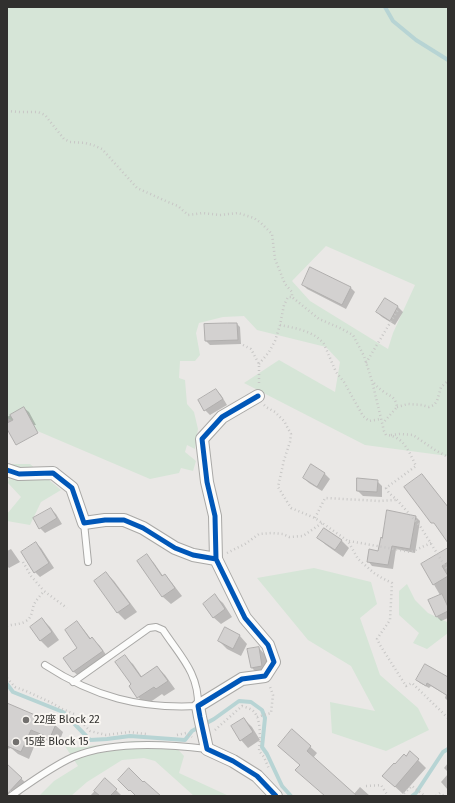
<!DOCTYPE html>
<html>
<head>
<meta charset="utf-8">
<style>
  body { margin:0 }
  #map { position:relative; width:455px; height:803px; overflow:hidden; background:#eae8e6; font-family:"Fira Sans",sans-serif }
  canvas { display:block }
  .frame { position:absolute; inset:0; border:8px solid #31302e; pointer-events:none }
</style>
</head>
<body>
<div id="map">
<canvas width="455" height="803"></canvas>
<div class="frame"></div>
</div>
<script>
const c = document.querySelector('canvas').getContext('2d');
c.lineJoin = 'round';
function paint(path, color) { c.fillStyle = color; c.fill(path, 'evenodd'); }
function trace(path, color, width, dash) { c.strokeStyle = color; c.lineWidth = width; c.lineCap = dash ? 'butt' : 'round'; c.setLineDash(dash || []); c.stroke(path); }
function drawText(font, color, halo, rows, align = 'center') {
  c.font = font + ' "Fira Sans","Noto Sans TC",sans-serif'; c.lineWidth = 4; c.setLineDash([]); c.textBaseline = 'middle'; c.strokeStyle = halo; c.fillStyle = color; for (const [text, x, y, turn = 0] of rows) {
    c.save(); c.translate(x, y); c.rotate((+turn || 0) * Math.PI / 180); c.textAlign = isNaN(turn) ? turn : align; if (halo) c.strokeText(text, 0, 0); c.fillText(text, 0, 0); c.restore();
  }
}
const green = new Path2D(`
  M7 7H448V456L365 445 244 383 279 360 335 392 340 362 326 347 257 330 244 316 223 317 199 323 196 333 200 355 195 361H180L179 378 185 380 187 404 194 412 198 429 195 449 187 445 185 452 196 461 193 471 181 468 179 473 150 479 7 418ZM326 246 415 285 393 333 388 349 310 301 292 281Z
  M12 464H30L61 490 41 502 30 525 7 521V514L21 497 8 483Z
  M314 568 371 582 377 604 360 618 380 675 418 708 429 730 386 751 332 733 330 702 375 711 351 666 308 640 257 578Z
  M407 584 415 600 428 613 447 622 448 633 427 649 413 643 419 633 399 615V591Z
  M61 740 72 748 134 741 171 742 184 756 179 773 229 796H194L155 761 144 758 122 760 87 782 71 796H39L54 781 78 766Z`);
const shadow = new Path2D(`
  M311 269 351 288 355 292 346 309 307 289 303 285Z
  M385 299 398 307 403 312 395 325 382 317 377 312Z
  M237 324 240 327 241 344 210 345 206 341Z
  M216 390 221 395 227 405 210 415 205 410Z
  M24 408 29 412 36 425 7 426V417Z
  M312 466 325 474 330 479 322 491 309 483 304 478Z
  M377 481 382 486V497L363 496 358 491Z
  M51 509 56 514 62 524 45 533 40 528Z
  M416 517 420 521 415 553 396 549 393 569 372 566 368 561 379 552Z
  M318 538 341 540 349 548 343 557 326 545Z
  M36 543 41 548 54 568 40 577 35 572Z
  M11 549 20 562 9 568 7 566V551Z
  M147 556 154 563 163 576 165 575 172 583 182 596 171 604 163 597 138 562Z
  M448 557V618L441 621 437 617 429 600 440 595 422 564Z
  M106 573 114 581 137 612 125 620 118 613 95 581Z
  M215 596 223 603 232 617 221 624 213 617Z
  M42 619 50 627 59 640 48 648 40 640Z
  M77 622 84 630 91 639H92L100 646 109 659 82 679 74 672 65 658 79 648Z
  M225 628 240 636 247 644 241 656 227 649 219 641Z
  M259 648 266 656 269 673 259 675 252 668Z
  M125 657 133 664 142 677 157 667 165 675 175 689 164 696 162 694 146 705 139 698 130 686 132 685Z
  M448 679V701L445 698 446 695 431 686 429 688 420 683 417 680Z
  M7 703 55 725 63 732 58 745 38 737 29 759 18 754 11 748 7 749Z
  M244 719 252 727 260 740 248 748 241 740Z
  M293 731 317 753 313 758 354 794 360 787 370 796H325L301 765Z
  M410 752 426 768 403 794 391 783 395 766Z
  M448 763V772L444 768Z
  M7 765 29 786 19 796H16L7 787Z
  M448 774V790L441 782Z
  M105 780 116 790 122 796H90Z`);
const stream = new Path2D(`
  M385 7 393 21 416 40 448 60
  M7 684 13 692 63 712 90 740 107 739 130 736 185 740 192 731 214 719 239 701 251 702 262 710 265 718 262 747 267 754 282 786 291 796
  M412 796 416 793 443 752 448 749`);
const building = new Path2D(`
  M310 267 351 287 342 305 302 285Z
  M385 298 398 306 390 321 376 312Z
  M228 323H237L238 340 205 341 204 324Z
  M216 389 223 399 204 411 198 400Z
  M24 407 38 433 16 445 7 429V423L13 420 10 415Z
  M311 464 325 473 317 487 303 478Z
  M422 474 448 507V543L434 523H431L404 487Z
  M357 478 378 480 377 492 357 491Z
  M51 508 57 518 39 529 33 518Z
  M387 510 416 516 410 549 392 546 388 565 367 562 369 549 378 551 381 537 382 538Z
  M324 528 342 540 335 550 317 538Z
  M36 542 49 563 34 573 21 552Z
  M448 548V562L442 566 448 576 433 585 421 564Z
  M147 554 162 576 165 574 175 588 162 597 137 561Z
  M106 572 130 604 117 613 94 581Z
  M215 594 225 609 213 618 203 604Z
  M442 594 448 607V611L436 617 428 600Z
  M42 618 52 632 40 641 30 627Z
  M77 621 90 639 92 637 103 651 73 672 63 658 77 648 65 630Z
  M225 627 240 635 233 649 218 641Z
  M259 647 262 666 251 668 247 649Z
  M125 655 141 677 157 666 168 681 156 689 154 687 137 698 129 686 131 684 115 662Z
  M425 664 448 677V696L427 683 426 686 416 680Z
  M7 703 56 724 50 738 31 730 21 752 7 746Z
  M244 718 253 732 240 741 231 726Z
  M292 729 311 746 307 751 357 796H325L295 770 300 765 278 746Z
  M410 751 419 759 395 787 382 776 394 763 395 764 404 754 406 756Z
  M7 764 22 778 7 794Z
  M129 768 143 782 144 781 161 796H136L130 790 129 791 118 780Z
  M105 778 117 789 110 796H100L94 791Z`);
const path = new Path2D(`
  M7 111 20 112H38L45 115 64 139 70 142 85 143 93 145 102 149 137 188 168 202 178 206 188 215 196 214 202 213 220 215 238 213 254 218 261 223 272 234 275 259 285 284 292 292V297L319 319 340 328 353 335 364 356 372 381 384 431 386 435C404 436 409 452 416 466L386 488 389 493 397 500 420 526 448 571
  M280 325C295 328 314 331 324 344L336 372 344 382 363 416 369 421 381 419
  M243 345 251 349 259 364V384
  M366 363 399 308
  M259 364 269 352 275 341 280 325 284 305 288 297H292
  M374 383C377 387 380 389 384 392 391 397 395 396 397 407L383 423
  M264 405 266 407 275 412 284 421 291 434 290 442 284 460 278 487 291 508 315 518 348 541 358 559 374 573 382 578 392 583 390 620 377 639 380 645 406 686 412 683 448 718
  M397 407 408 404 422 405 429 407 434 405 437 401 441 387 448 381
  M391 435 400 434 413 435 435 450 448 457
  M315 518 325 498 380 501 396 500
  M349 541 411 552 431 543
  M227 553 245 544 259 534 272 533 283 534 289 537 303 536 322 523
  M23 562 31 576 44 591
  M7 626C13 624 20 625 26 621 32 618 32 610 34 604 37 599 41 595 44 591L67 608
  M7 678 15 687 26 691 52 703 62 709 74 714 90 731 106 735 129 732 146 734
  M257 717 271 713 273 695 270 687
  M215 730 242 706C245 707 249 708 252 710 262 717 260 740 259 751L264 757 269 769
  M177 735 186 733 192 737
  M366 786 381 785 388 796
  M401 796 412 786 425 796
  M436 796 440 793 444 796`);
const service = new Path2D(`
  M84 523 88 562
  M45 665C94 697 140 709 198 706 199 673 180 656 163 630L156 627 149 628 73 682
  M11 796C31 782 51 767 73 757 111 741 167 744 207 749`);
const minor = new Path2D(`
  M258 396 222 417 202 439 207 482 215 516 216 559 245 618 268 645 274 662 265 676 242 679 198 706 200 717 207 749 233 761 257 776 276 796
  M7 470 19 474 53 473 72 488 84 523 105 520H124L143 528 175 548 193 555 216 559`);
const cycleway = new Path2D(`
  M258 396 222 417 202 439 207 482 215 516 216 559 245 618 268 645 274 662 265 676 242 679 198 706 200 717 207 749 233 761 257 776 276 796
  M7 470 19 474 53 473 72 488 84 523 105 520H124L143 528 175 548 193 555 216 559`);
const markers = [
  [26,720,4,"#72706e"],
  [16,742,4,"#72706e"]
];
const poiNames = [
  ["22座 Block 22",34,720],
  ["15座 Block 15",24,742]
];
paint(green, '#d6e5d7');
paint(shadow, '#0003');
trace(stream, '#b7d4d4', 4);
paint(building, '#d3d1d0');
trace(building, '#b0aead', 1);
trace(service, '#a9a8a6', 8);
trace(minor, '#a9a8a6', 14);
trace(path, '#c8c7c6', 2.5, [1, 3]);
trace(service, '#fcfcfb', 6);
trace(minor, '#fcfcfb', 12);
trace(cycleway, '#0057b8', 5);
for (const [x, y, r, color] of markers) { const dot = new Path2D(); dot.arc(x, y, r, 0, 2 * Math.PI); c.fillStyle = color; c.fill(dot); trace(dot, '#f9f6f2', 1.5); }
drawText('11px', '#31302e', '#f9f6f2', poiNames, 'left');
</script>
</body>
</html>
